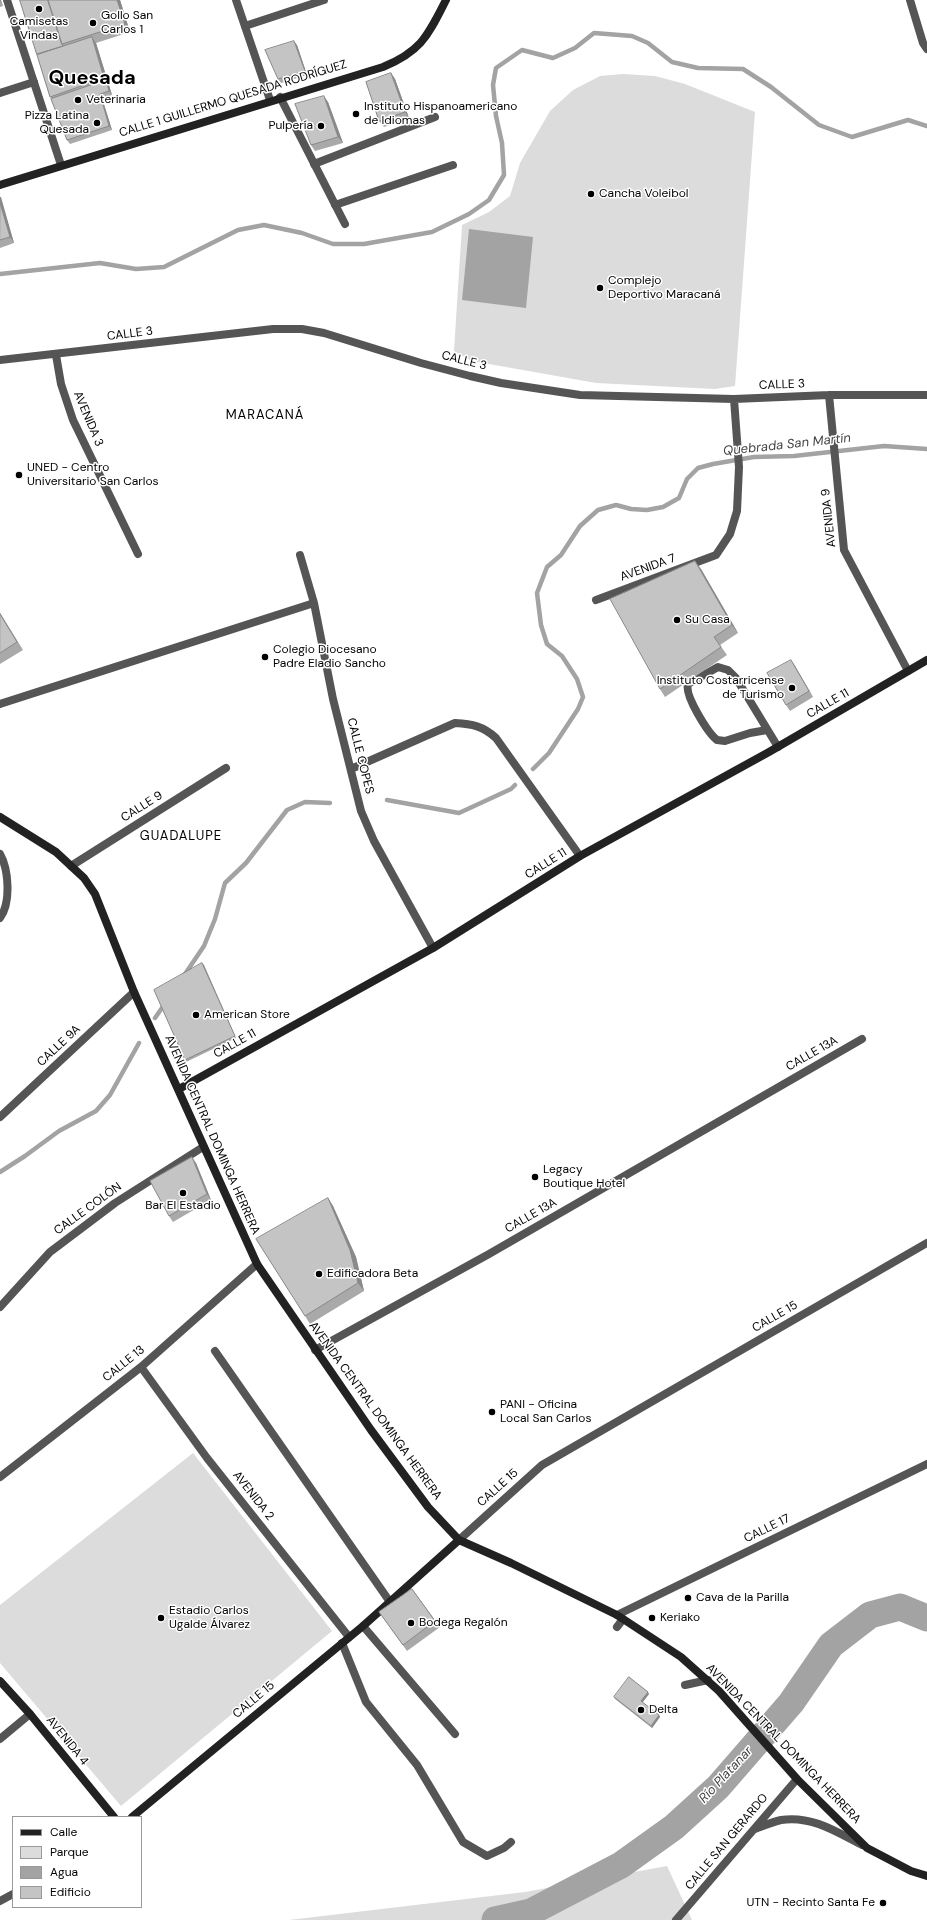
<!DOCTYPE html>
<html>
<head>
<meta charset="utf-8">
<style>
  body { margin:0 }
  #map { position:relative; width:927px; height:1920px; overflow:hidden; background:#fff; font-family:"DM Sans",sans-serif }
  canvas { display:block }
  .legend { position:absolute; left:12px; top:1816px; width:130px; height:92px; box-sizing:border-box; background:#fff; border:1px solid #999; margin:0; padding:5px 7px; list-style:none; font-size:12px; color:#000 }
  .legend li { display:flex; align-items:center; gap:8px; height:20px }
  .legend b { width:20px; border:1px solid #999 }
</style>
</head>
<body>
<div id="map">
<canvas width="927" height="1920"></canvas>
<ul class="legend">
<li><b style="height:5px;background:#222"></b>Calle</li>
<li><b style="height:11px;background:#dcdcdc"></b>Parque</li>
<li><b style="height:11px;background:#a3a3a3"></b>Agua</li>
<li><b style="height:11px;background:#c4c4c4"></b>Edificio</li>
</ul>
</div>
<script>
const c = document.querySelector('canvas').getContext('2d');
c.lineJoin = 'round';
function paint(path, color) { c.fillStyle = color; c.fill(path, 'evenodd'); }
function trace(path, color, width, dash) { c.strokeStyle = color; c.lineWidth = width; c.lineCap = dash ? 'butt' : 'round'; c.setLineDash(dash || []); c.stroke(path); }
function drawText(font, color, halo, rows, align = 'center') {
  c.font = font + ' "DM Sans",sans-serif'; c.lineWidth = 3; c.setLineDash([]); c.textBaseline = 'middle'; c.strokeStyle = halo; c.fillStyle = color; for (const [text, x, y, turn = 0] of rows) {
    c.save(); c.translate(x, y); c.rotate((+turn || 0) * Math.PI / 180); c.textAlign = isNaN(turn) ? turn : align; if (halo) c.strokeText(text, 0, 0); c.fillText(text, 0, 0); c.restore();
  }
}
const green = new Path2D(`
  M623 74 655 76 685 84 755 112 735 386 715 389 596 383 472 361 454 351 462 225 489 212 510 196 520 163 550 111 573 90 600 76Z
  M193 1453 332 1631 121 1806 0 1663V1605Z
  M667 1866 692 1920H289L525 1892Z`);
const water = new Path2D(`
  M469 229 533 237 526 308 462 300Z`);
const stream = new Path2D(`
  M0 274 100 263 136 269 164 267 238 230 264 225 302 233 333 244H364L432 232 469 214 489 200 504 175 502 143 496 116 493 85 496 68 522 50 553 58 575 48 594 33 632 36 648 43 672 62 698 68 743 69 771 87 819 125 852 137 908 120 927 126
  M533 769 549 753 578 709 583 697 577 679 562 656 547 644 541 625 537 593 547 567 561 555 580 526 598 510 616 505 631 509 647 510 663 507 679 498 687 479 698 468 713 464 754 457 794 456 884 446 927 449
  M387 800 459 813 511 789 515 785
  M183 977 204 946 215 919 225 883 246 863 287 810 305 802 330 803
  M155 1018 164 1005
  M0 1172 25 1156 59 1131 96 1111 110 1095 139 1043`);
const river = new Path2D(`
  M495 1920 531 1912 621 1865 674 1827 718 1787 791 1703 831 1645 870 1615 900 1607 927 1618`);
const lane = new Path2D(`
  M245 26 324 0
  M0 93 34 82
  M314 164 435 117
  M335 205 453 165
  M300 555 314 603 333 699 361 811 374 841 433 948
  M0 704 314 603
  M767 730 750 733 725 741 717 740C708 733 684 695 688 684L718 667 728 670 736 678 778 747
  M351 769 455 723C472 724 483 726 496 738L580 856
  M71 866 226 768
  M215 1351 390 1602
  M363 1626 455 1734
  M617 1627 623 1619
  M342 1643 366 1702 417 1765 463 1842 487 1856 504 1848 511 1842
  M685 1685 708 1680`);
const street = new Path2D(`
  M7 0 61 165
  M236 0 270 100
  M910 0 923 43 927 49
  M280 97 345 224
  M56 355 61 384 73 420 138 554
  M0 360 273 329H302L324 333 421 363 470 376 501 383 580 395 734 399 829 395H927
  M829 395 844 550 908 671
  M596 600 716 555 730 534 737 511 739 467 734 399
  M0 854C9 870 11 903 0 918
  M0 1117 134 992
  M0 1307 50 1252 115 1203 203 1147
  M315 1350 489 1254 862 1039
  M141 1367 207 1458 349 1637
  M0 1477 141 1367 257 1264
  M459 1540 542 1465 927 1243
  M617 1615 927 1464
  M0 1739 30 1714
  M755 1829C763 1826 772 1822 781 1820 811 1815 837 1832 862 1845
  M0 1901 13 1894
  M676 1920 797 1779`);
const secondary = new Path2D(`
  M0 185 383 67C422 51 428 35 446 0
  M0 817 56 852 84 878 95 894 134 992 257 1264 371 1430 428 1507 459 1540 511 1563 617 1615 681 1657 719 1691 797 1779 867 1848 911 1871 927 1876
  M179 1089 433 948 580 856 769 752 927 660
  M0 1681 30 1714 114 1817
  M132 1817 363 1626 459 1540`);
const wall = new Path2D(`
  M0 0 3 6 0 7Z
  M20 0H120L130 32 96 43 112 95 102 98 112 130 70 144 67 140 52 99 50 97Z
  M297 45 307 75 281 83 278 79Z
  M391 73 395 79 409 118 384 127 379 121Z
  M328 102 343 143 315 151 311 145Z
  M0 197 14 243 0 248Z
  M701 569 738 633 720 645 727 655 665 697 660 689Z
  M0 613 23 650 0 664Z
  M791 660 795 666 813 697 790 711 786 705Z
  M202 963 236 1038 186 1062 185 1060Z
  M196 1163 211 1200 173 1222 169 1216Z
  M328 1198 333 1206 356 1257 364 1291 310 1324 305 1316Z
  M412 1589 440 1627 407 1651 379 1612Z
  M649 1694 642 1703 659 1715 660 1717 652 1728 615 1699 614 1697Z`);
const shadedWall = new Path2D(`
  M0 0H1L3 6 0 1Z
  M117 0H120L130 32 125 24Z
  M92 37 96 43 112 95 109 91 106 80 104 78Z
  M294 41 297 45 307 75 305 71Z
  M391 73 395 79 409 118 405 112Z
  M100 94 102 98 112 130 109 126Z
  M324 96 328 102 343 143 338 137Z
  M0 197H1L14 243 10 237 0 203Z
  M695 561 701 569 738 633 732 625Z
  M0 613 23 650 0 614Z
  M791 660 795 666 813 697 809 691Z
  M202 963 204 965 236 1038 235 1036Z
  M192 1157 196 1163 211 1200 207 1194Z
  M328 1198 333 1206 356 1257 364 1291 358 1283Z
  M648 1692 649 1694 642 1703 641 1701Z
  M659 1715 660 1717 652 1728 651 1726Z`);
const building = new Path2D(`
  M20 0H48L62 44 63 46 37 54Z
  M48 0H117L125 24 62 44Z
  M92 37 104 78 50 97 37 55Z
  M294 41 305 71 278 79 265 50Z
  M391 73 405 112 379 121 366 82Z
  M106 80 109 91 100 94 109 126 67 140 51 99Z
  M324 96 338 137 311 145 295 104Z
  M0 203 10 237 0 240Z
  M695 561 732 625 714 637 721 647 660 689 610 599Z
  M0 614 17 642 0 653Z
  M791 660 809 691 786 705 767 673Z
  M202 963 235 1036 185 1060 154 990Z
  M192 1157 207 1194 169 1216 150 1181Z
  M328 1198 350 1250 358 1283 305 1316 256 1239Z
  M412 1589 435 1621 403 1645 379 1612Z
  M629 1677 648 1692 641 1701 659 1715 651 1726 614 1697Z`);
const markers = [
  [39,9,4,"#000"],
  [93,23,4,"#000"],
  [78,100,4,"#000"],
  [356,114,4,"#000"],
  [97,123,4,"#000"],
  [321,126,4,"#000"],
  [591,194,4,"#000"],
  [600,288,4,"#000"],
  [19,475,4,"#000"],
  [677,620,4,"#000"],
  [265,657,4,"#000"],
  [792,688,4,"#000"],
  [196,1015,4,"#000"],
  [535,1177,4,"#000"],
  [183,1193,4,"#000"],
  [319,1274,4,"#000"],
  [492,1412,4,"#000"],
  [688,1598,4,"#000"],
  [161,1618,4,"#000"],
  [652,1618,4,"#000"],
  [411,1623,4,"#000"],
  [641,1710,4,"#000"],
  [883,1903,4,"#000"]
];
const poiNames = [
  ["Gollo San",101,16],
  ["Carlos 1",101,30],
  ["Camisetas",39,22,"center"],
  ["Vindas",39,36,"center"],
  ["Veterinaria",86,100],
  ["Instituto Hispanoamericano",364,107],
  ["de Idiomas",364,121],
  ["Pizza Latina",89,116,"right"],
  ["Quesada",89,130,"right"],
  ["Pulpería",313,126,"right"],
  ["Cancha Voleibol",599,194],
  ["Complejo",608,281],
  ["Deportivo Maracaná",608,295],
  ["UNED - Centro",27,468],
  ["Universitario San Carlos",27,482],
  ["Su Casa",685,620],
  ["Colegio Diocesano",273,650],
  ["Padre Eladio Sancho",273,664],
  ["Instituto Costarricense",784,681,"right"],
  ["de Turismo",784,695,"right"],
  ["American Store",204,1015],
  ["Legacy",543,1170],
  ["Boutique Hotel",543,1184],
  ["Bar El Estadio",183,1206,"center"],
  ["Edificadora Beta",327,1274],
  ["PANI - Oficina",500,1405],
  ["Local San Carlos",500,1419],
  ["Cava de la Parilla",696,1598],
  ["Estadio Carlos",169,1611],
  ["Ugalde Álvarez",169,1625],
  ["Keriako",660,1618],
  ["Bodega Regalón",419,1623],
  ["Delta",649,1710],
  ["UTN - Recinto Santa Fe",875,1903,"right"]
];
const streetNames = [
  ["CALLE 1 GUILLERMO QUESADA RODRÍGUEZ",233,99,-17],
  ["CALLE 3",130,334,-7],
  ["CALLE 3",464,361,14],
  ["CALLE 3",782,385,-2],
  ["AVENIDA 3",88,419,67],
  ["AVENIDA 9",829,518,-96],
  ["AVENIDA 7",648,568,-20],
  ["CALLE 11",828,704,-30],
  ["CALLE COPES",360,756,76],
  ["CALLE 9",142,807,-32],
  ["CALLE 11",546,864,-32],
  ["CALLE 11",235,1044,-29],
  ["CALLE 9A",59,1046,-43],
  ["CALLE 13A",812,1054,-30],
  ["AVENIDA CENTRAL DOMINGA HERRERA",212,1135,66],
  ["CALLE COLÓN",88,1209,-36],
  ["CALLE 13A",531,1216,-30],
  ["CALLE 15",775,1317,-30],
  ["CALLE 13",124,1364,-39],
  ["AVENIDA CENTRAL DOMINGA HERRERA",375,1411,54],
  ["CALLE 15",498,1488,-42],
  ["AVENIDA 2",253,1496,52],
  ["CALLE 17",767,1529,-26],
  ["CALLE 15",254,1700,-40],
  ["AVENIDA 4",67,1741,51],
  ["AVENIDA CENTRAL DOMINGA HERRERA",783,1744,46],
  ["CALLE SAN GERARDO",727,1842,-50]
];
const neighbourhoodNames = [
  ["MARACANÁ",265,416],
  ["GUADALUPE",181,837]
];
const waterNames = [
  ["Quebrada San Martín",787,445,-6],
  ["Río Platanar",726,1775,-47]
];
const townNames = [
  ["Quesada",92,79]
];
paint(green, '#dcdcdc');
paint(water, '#a3a3a3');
trace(stream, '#a3a3a3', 4.5);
trace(river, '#a3a3a3', 27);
trace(lane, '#555', 8);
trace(street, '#555', 8);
trace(secondary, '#222', 8);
paint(wall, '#a9a9a9');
paint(shadedWall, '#898989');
paint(building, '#c4c4c4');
trace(building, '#898989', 1);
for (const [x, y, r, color] of markers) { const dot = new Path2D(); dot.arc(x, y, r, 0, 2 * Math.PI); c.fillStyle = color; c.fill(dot); trace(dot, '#fff', 1.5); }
drawText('12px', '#000', '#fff', poiNames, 'left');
drawText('12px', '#000', '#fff', streetNames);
c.letterSpacing = '1px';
drawText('13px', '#000', '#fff', neighbourhoodNames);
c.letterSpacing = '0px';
drawText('italic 13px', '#444', '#fff', waterNames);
drawText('bold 20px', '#000', '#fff', townNames);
</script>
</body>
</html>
